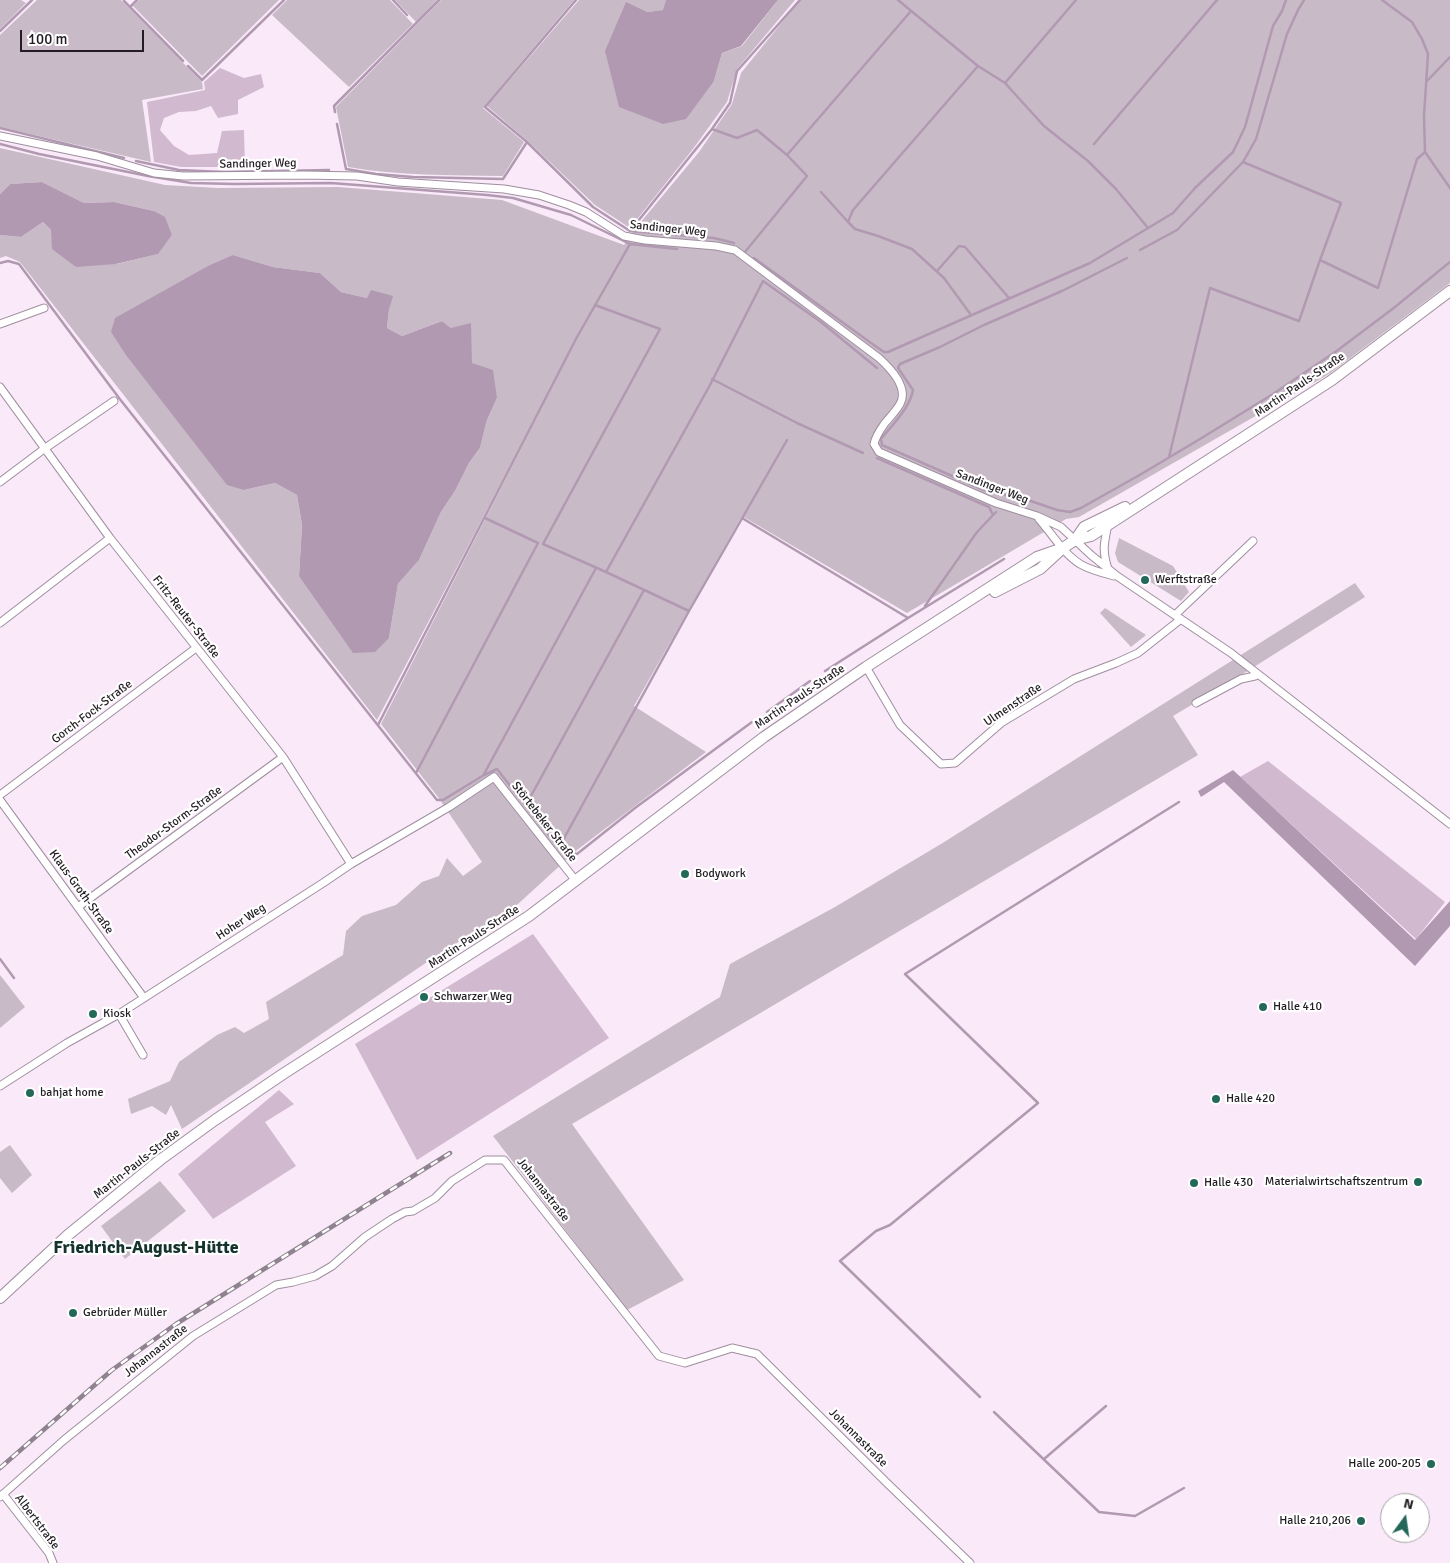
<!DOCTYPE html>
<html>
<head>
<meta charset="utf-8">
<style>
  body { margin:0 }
  #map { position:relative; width:1450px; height:1563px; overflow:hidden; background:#fae9f9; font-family:Signika,sans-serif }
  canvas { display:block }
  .north { position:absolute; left:1380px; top:1493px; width:50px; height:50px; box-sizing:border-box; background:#fff; border:1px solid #a7a5a7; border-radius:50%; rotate:14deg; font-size:14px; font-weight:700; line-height:20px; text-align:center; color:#231d23 }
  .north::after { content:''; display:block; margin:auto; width:18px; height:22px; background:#24685a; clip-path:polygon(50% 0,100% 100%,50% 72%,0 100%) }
  .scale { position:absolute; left:20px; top:30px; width:124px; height:22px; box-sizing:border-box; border:2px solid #231d23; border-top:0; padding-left:6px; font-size:15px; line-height:18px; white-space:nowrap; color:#231d23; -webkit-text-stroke:4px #fff; paint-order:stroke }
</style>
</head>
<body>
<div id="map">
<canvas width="1450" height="1563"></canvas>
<div class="north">N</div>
<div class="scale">100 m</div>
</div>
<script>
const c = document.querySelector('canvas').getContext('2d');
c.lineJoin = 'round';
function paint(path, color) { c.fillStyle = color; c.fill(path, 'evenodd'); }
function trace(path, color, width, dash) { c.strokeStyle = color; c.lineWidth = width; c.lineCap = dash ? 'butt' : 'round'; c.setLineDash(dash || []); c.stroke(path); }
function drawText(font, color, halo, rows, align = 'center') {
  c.font = font + ' Signika,sans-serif'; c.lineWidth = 4.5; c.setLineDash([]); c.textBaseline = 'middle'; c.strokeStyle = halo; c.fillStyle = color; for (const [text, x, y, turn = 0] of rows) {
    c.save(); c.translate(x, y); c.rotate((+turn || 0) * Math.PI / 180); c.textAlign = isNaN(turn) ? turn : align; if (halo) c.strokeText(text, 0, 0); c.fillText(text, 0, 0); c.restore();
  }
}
const green = new Path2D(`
  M0 0H21L26 3 0 29Z
  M37 0H121L202 82 203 89 142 100 151 162 0 127V35Z
  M139 0H279L202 76 133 6Z
  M287 0H390L413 24 349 87 272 15Z
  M395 0H437L416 22Z
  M441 0H574L483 108 524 142 503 176C451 175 399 176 348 167L336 107Z
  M579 0H666L664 10 647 12 714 81 722 53 742 46 778 0H795L737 69 727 102 693 149 630 228 595 205 529 142 487 106Z
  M800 0H1450V283L1329 374 1079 517 1066 519 907 613 742 516 634 706 706 752 577 850 518 904 430 960 182 1129 171 1105 166 1115 152 1106 131 1114 128 1099 170 1081 179 1062 217 1035 235 1027 244 1033 269 1019 266 1002 343 955 346 931 362 916 396 905 422 882 439 876 447 858 463 876 482 862 438 797 381 724 590 313 377 720 20 262 6 256 0 258V235L21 237 43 222 51 230 117 264 157 254 172 235 154 211 114 202 84 203 42 182 10 184 0 194V148L165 185 218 188 338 187 502 200 624 245 635 229 699 152 732 104 741 73ZM233 255 273 267 320 273 341 292 367 298 392 296 389 310 387 328 402 336 442 321 451 328 472 363 497 398 487 420 480 448 469 463 455 491 441 512 419 560 398 584 389 638 299 576 302 525 297 495 275 483 244 490Z
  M1119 538 1173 566 1189 592 1181 601 1118 562 1115 553Z
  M1355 583 1365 597 1238 677 1173 716 1198 755 572 1124 684 1280 627 1310 493 1136 720 997 730 964 835 907 941 844Z
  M1105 608 1146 635 1131 647 1100 613Z
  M0 975 25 1007 0 1028Z
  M10 1145 32 1175 12 1193 0 1178V1152Z
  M160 1181 186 1211 125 1259 101 1226Z`);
const forest = new Path2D(`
  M220 68 244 78 261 74 264 87 238 100V114L218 118 211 106 196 111 179 112 164 118 160 130 174 146 189 155 217 153 222 131 244 130 245 167H181L154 162 147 102 205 90 204 82Z
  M1268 761 1445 902 1416 939 1240 777Z
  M533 934 609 1038 417 1160 355 1044Z
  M279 1090 294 1104 265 1122 296 1166 213 1219 178 1174Z`);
const water = new Path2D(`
  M666 0H778L741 46 722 53 714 81 686 119 663 124 619 107 605 51 626 2 647 12 663 10Z
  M42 182 84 203 114 202 154 211 165 217 172 235 158 254 116 264 76 267 52 249 51 230 43 222 21 237 0 235V194L10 184Z
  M233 255 273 267 320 273 341 292 367 298 371 290 393 296 389 310 387 328 402 336 442 321 451 328 471 323 472 363 493 370 497 398 487 420 480 448 469 463 455 491 441 512 419 560 398 584 389 638 375 652 353 653 299 576 302 525 297 495 275 483 244 490 227 485 126 355 111 332 115 318 208 266Z
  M1233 770 1415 940 1450 901V926L1415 966 1224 782 1201 797 1198 791Z`);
const stream = new Path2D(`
  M393 0 407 15
  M898 0 978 66 1005 83 1044 126 1088 161 1116 189 1148 228
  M1382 0 1412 22 1422 39 1428 54 1424 116 1425 152 1450 188
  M124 1 183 61
  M130 7 137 0
  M0 31 32 0
  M188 66 202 80 284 0
  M1427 81 1450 57
  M1005 83 1076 0
  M335 112 334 106 439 0
  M337 124 346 169 376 174 413 177 503 179 527 142 485 107 576 0
  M0 128 124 158
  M712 129 737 138 757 130 787 155 807 176 745 252
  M527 142 593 207 630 231 714 238 734 243
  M0 144 39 154 148 176 191 183 235 184 331 183 487 195 513 198 571 215 630 244 677 249
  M1094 144 1217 0
  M787 155 911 11
  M136 161 179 170 224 172 329 170
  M821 192 848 222
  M630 231 712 129 730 103 737 71 800 0
  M1140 250 1177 230 1243 162 1256 139 1287 34 1298 10 1304 0
  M754 258 871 343 884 352H888L1090 263 1173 213 1195 188 1233 152 1245 127 1273 26 1282 11 1286 0
  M1127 258 1062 291 984 325 940 347 900 364 898 368 913 390C910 408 892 425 881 439L882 445 986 491 1025 499 1057 510 1070 512 1081 508 1143 473 1200 439 1273 394 1338 350 1395 307 1450 262
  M1320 260 1378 288 1417 159 1425 152
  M0 263 8 261 19 264 119 398 437 800H443L484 775 497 769 555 843 562 842
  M937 271 959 246 965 247 1009 298
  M971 315 944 278 912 249 878 236 855 229 848 222 853 210 978 66
  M712 379 797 423 863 453
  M1169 457 1210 288 1299 321 1320 260 1341 203 1243 162
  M877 458 989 507 993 515
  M485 518 538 543
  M742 518 908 618
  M543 544 660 329 595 305
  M543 544 606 572 689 611
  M606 572 710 385 763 281 821 322 877 368
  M925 606 977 532 996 512
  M825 671 908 618 1004 559
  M767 712 810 681
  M752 722 635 808 577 854 568 852 562 842 689 611 787 440
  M378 725 577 337 630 244
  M416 773 538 543
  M484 774 596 568
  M526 805 644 590
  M0 959 14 978
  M980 1397 840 1261 876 1231 890 1225 1038 1103 905 974 1179 802
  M994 1412 1099 1512 1135 1516 1184 1488
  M1044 1459 1106 1406`);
const street = new Path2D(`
  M0 136 97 156 154 173 183 176 304 175 357 176 398 182 504 189 539 195 569 205 586 212 624 236 645 240 716 246 735 250 879 358C890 368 909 388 900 404 896 411 890 417 885 423 880 430 876 435 874 444L879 452 996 503 1037 516 1061 527 1091 555 1117 576 1231 653 1450 824
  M0 324 44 308
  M0 387 110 538 283 757 351 864
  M0 482 44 449 114 401
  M1039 519C1052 534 1063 553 1080 564 1090 570 1102 573 1114 576
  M1108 524C1104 544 1102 550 1108 569
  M1175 615 1253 541
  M0 623 110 538
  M866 667 900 725 941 764 955 763 1001 723 1074 679 1116 663 1138 653 1181 619
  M1196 703 1241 679 1255 676 1258 674
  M0 795 196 648
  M0 800 144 998
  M78 907 283 757
  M119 1014 143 1055
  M0 1086 67 1043 119 1014 323 883 351 864 449 807 494 777 576 881
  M3 1494 49 1553 53 1563
  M0 1497 64 1440 193 1336 276 1285 293 1282 315 1276 332 1266 365 1237 392 1219 405 1212 413 1211 435 1198 452 1181 485 1160H504L659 1356 685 1363 732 1348 757 1354 887 1483 970 1563`);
const secondary = new Path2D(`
  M1075 540 1091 536 1332 380 1450 291
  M995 592 1040 569 1063 548 1075 540 1084 527 1125 507
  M0 1298 68 1235 160 1160 215 1120 283 1074 529 916 764 737 866 667 1037 557 1063 548`);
const rail = new Path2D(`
  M0 1468 112 1370 176 1324 450 1153`);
const markers = [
  [1145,580,5,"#24685a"],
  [685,874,5,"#24685a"],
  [424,997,5,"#24685a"],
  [1263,1007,5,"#24685a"],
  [93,1014,5,"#24685a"],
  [30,1093,5,"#24685a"],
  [1216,1099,5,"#24685a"],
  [1418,1182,5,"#24685a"],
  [1194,1183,5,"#24685a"],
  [73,1313,5,"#24685a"],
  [1431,1464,5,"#24685a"],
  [1361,1521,5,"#24685a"]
];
const streetNames = [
  ["Sandinger Weg",258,164,-1],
  ["Sandinger Weg",668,229,6],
  ["Martin-Pauls-Straße",1300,385,-34],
  ["Sandinger Weg",992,487,21],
  ["Fritz-Reuter-Straße",186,617,52],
  ["Martin-Pauls-Straße",800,697,-34],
  ["Ulmenstraße",1013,705,-34],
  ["Gorch-Fock-Straße",92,712,-37],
  ["Störtebeker Straße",544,822,52],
  ["Theodor-Storm-Straße",174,823,-36],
  ["Klaus-Groth-Straße",81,892,54],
  ["Hoher Weg",241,922,-33],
  ["Martin-Pauls-Straße",474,937,-33],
  ["Martin-Pauls-Straße",137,1164,-38],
  ["Johannastraße",543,1190,52],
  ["Johannastraße",156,1351,-38],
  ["Johannastraße",858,1438,45],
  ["Albertstraße",37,1522,53]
];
const poiNames = [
  ["Werftstraße",1155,580],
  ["Bodywork",695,874],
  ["Schwarzer Weg",434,997],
  ["Halle 410",1273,1007],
  ["Kiosk",103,1014],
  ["bahjat home",40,1093],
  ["Halle 420",1226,1099],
  ["Materialwirtschaftszentrum",1408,1182,"right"],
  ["Halle 430",1204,1183],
  ["Gebrüder Müller",83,1313],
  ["Halle 200-205",1421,1464,"right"],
  ["Halle 210,206",1351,1521,"right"]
];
const districtNames = [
  ["Friedrich-August-Hütte",146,1248]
];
paint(green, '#c9bac8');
paint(forest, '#d1b9d0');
paint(water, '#b19ab1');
trace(stream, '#b19ab1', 2.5);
trace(street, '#9e8f9e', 9);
trace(secondary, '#9e8f9e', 12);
trace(street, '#fff', 7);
trace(secondary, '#fff', 10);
trace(rail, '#8e838e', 4.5);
trace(rail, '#fff', 2.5, [8]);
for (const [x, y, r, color] of markers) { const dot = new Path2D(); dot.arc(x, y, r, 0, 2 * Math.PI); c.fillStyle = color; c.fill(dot); trace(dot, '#fff', 2); }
drawText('12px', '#231d23', '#fff', streetNames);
drawText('12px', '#231d23', '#fff', poiNames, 'left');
drawText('bold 18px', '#13332c', '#fff', districtNames);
</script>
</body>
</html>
